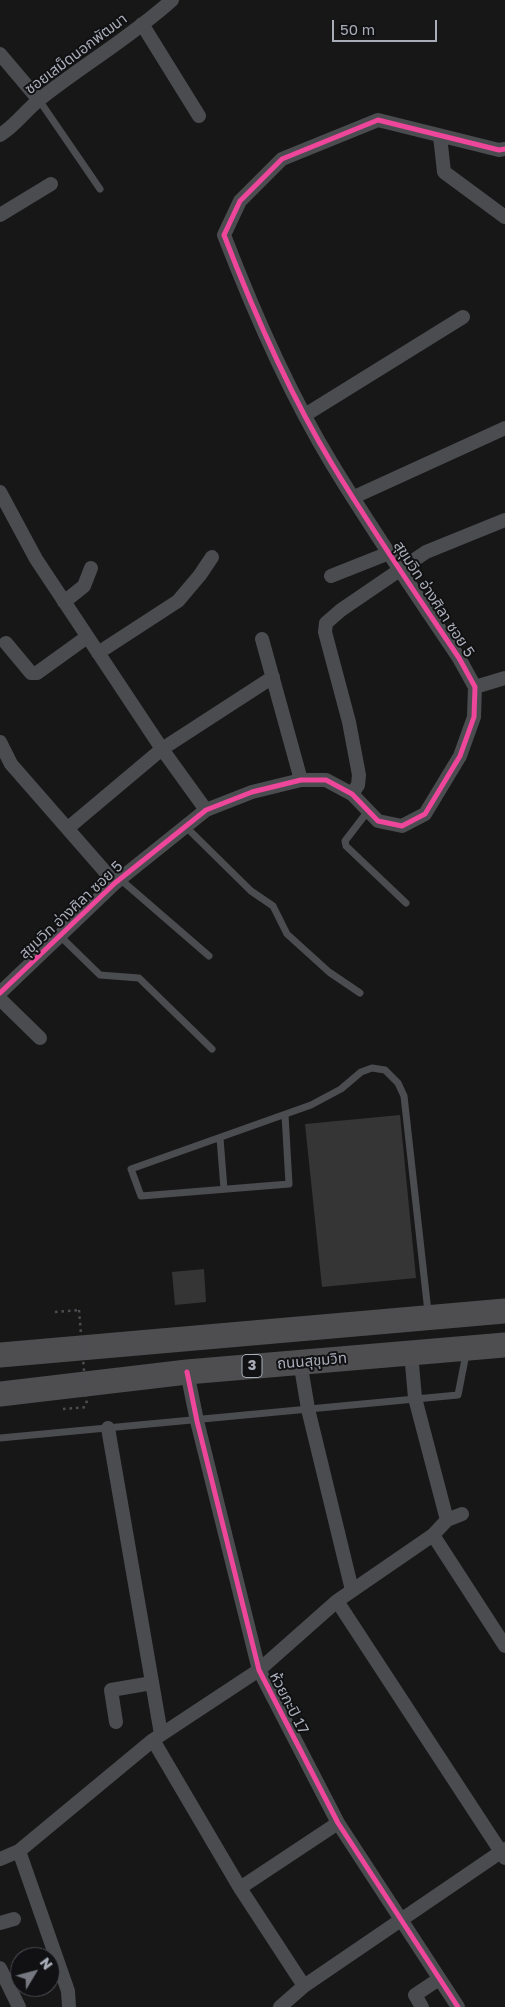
<!DOCTYPE html>
<html>
<head>
<meta charset="utf-8">
<style>
  body { margin:0 }
  #map { position:relative; width:505px; height:2007px; overflow:hidden; background:#171717; font-family:"Golos Text",sans-serif }
  canvas { display:block }
  .north { position:absolute; left:10px; top:1947px; width:50px; height:50px; box-sizing:border-box; background:#111113; border:1px solid #4d4f55; border-radius:50%; rotate:53deg; font-size:14px; font-weight:700; line-height:20px; text-align:center; color:#a8adb8 }
  .north::after { content:''; display:block; margin:auto; width:18px; height:22px; background:#757880; clip-path:polygon(50% 0,100% 100%,50% 72%,0 100%) }
  .scale { position:absolute; left:332px; top:20px; width:105px; height:22px; box-sizing:border-box; border:2px solid #a8adb8; border-top:0; padding-left:6px; font-size:15px; line-height:18px; white-space:nowrap; color:#a8adb8; -webkit-text-stroke:4px #111113; paint-order:stroke }
</style>
</head>
<body>
<div id="map">
<canvas width="505" height="2007"></canvas>
<div class="north">N</div>
<div class="scale">50 m</div>
</div>
<script>
const c = document.querySelector('canvas').getContext('2d');
c.lineJoin = 'round';
function paint(path, color) { c.fillStyle = color; c.fill(path, 'evenodd'); }
function trace(path, color, width, dash) { c.strokeStyle = color; c.lineWidth = width; c.lineCap = dash ? 'butt' : 'round'; c.setLineDash(dash || []); c.stroke(path); }
function drawText(font, color, halo, rows, align = 'center') {
  c.font = font + ' "Golos Text","Noto Sans Thai",sans-serif'; c.lineWidth = 4; c.setLineDash([]); c.textBaseline = 'middle'; c.strokeStyle = halo; c.fillStyle = color; for (const [text, x, y, turn = 0] of rows) {
    c.save(); c.translate(x, y); c.rotate((+turn || 0) * Math.PI / 180); c.textAlign = isNaN(turn) ? turn : align; if (halo) c.strokeText(text, 0, 0); c.fillText(text, 0, 0); c.restore();
  }
}
const building = new Path2D(`
  M400 1115 416 1278 322 1287 305 1124Z
  M204 1269 206 1302 175 1305 172 1272Z`);
const path = new Path2D(`
  M55 1312 79 1310
  M63 1409 87 1407`);
const lane = new Path2D(`
  M39 100 100 189
  M368 811 345 841 346 846 406 903
  M186 827 251 891 273 906 287 934 329 972 360 993
  M120 879 209 956
  M60 936 100 975 139 978 212 1049
  M285 1115 289 1184 141 1196 131 1169 311 1105 341 1089 361 1072 372 1068 385 1070 398 1083 404 1096 428 1312
  M220 1138 224 1189
  M0 1438 458 1395 466 1354`);
const street = new Path2D(`
  M142 24 199 116
  M0 54 39 100
  M0 135C15 126 26 110 40 99 83 65 131 37 172 0
  M440 136 444 172 505 217
  M0 215 51 184
  M305 415 463 317
  M0 492 36 559 162 749 206 810
  M354 497 505 428
  M331 576 389 553
  M64 602 84 586 91 568
  M262 639 301 780
  M6 643 31 673H37L87 637
  M98 653 178 601 200 575 212 557
  M475 687 505 678
  M0 742 11 764 115 883
  M352 794 358 785 359 775 349 722 325 632 326 623 341 610 426 552 505 520
  M68 828 162 749 273 677
  M0 993 115 883 206 810 252 792 301 780H326L352 794 378 821 402 826 425 814 460 756 474 717 475 687 459 658C416 594 372 530 332 464 289 393 254 313 224 235L240 201 282 159 378 120 499 150 505 149
  M0 999 40 1038
  M411 1353 415 1398 447 1520
  M300 1361 308 1409 352 1590
  M187 1372 197 1421 259 1670 338 1823 458 2007
  M108 1428 161 1734
  M433 1535 505 1646
  M337 1601 505 1858
  M116 1722 111 1690 152 1683
  M153 1740 240 1888 304 1986
  M19 1851 68 1991 69 2007
  M0 1859 19 1851 153 1740 259 1670 337 1601 433 1535 447 1520 462 1514
  M240 1888 338 1823
  M0 1923 14 1919
  M0 1968 19 2007
  M280 2007 304 1986 505 1849
  M422 2007 415 1995 439 1979`);
const highway = new Path2D(`
  M0 1355 505 1311
  M0 1394 187 1372 505 1345`);
const pathBridge = new Path2D(`
  M79 1310 87 1407`);
const cycleway = new Path2D(`
  M0 993 115 883 206 810 252 792 301 780H326L352 794 378 821 402 826 425 814 460 756 474 717 475 687 459 658C416 594 372 530 332 464 289 393 254 313 224 235L240 201 282 159 378 120 499 150 505 149
  M187 1372 197 1421 259 1670 338 1823 458 2007`);
const shields = [
  [252,1366,20]
];
const shieldNames = [
  ["3",252,1366]
];
const streetNames = [
  ["ซอยเสม็ดนอกพัฒนา",76,54,-37],
  ["สุขุมวิท อ่างศิลา ซอย 5",434,599,57],
  ["สุขุมวิท อ่างศิลา ซอย 5",71,910,-43],
  ["ถนนสุขุมวิท",312,1361,-5],
  ["ห้วยกะปิ 17",289,1703,63]
];
paint(building, '#353536');
trace(path, '#4d4e52', 2.5, [2.5, 4]);
trace(lane, '#4b4c50', 7);
trace(street, '#4b4c50', 14);
trace(highway, '#4e4e51', 25);
trace(pathBridge, '#4d4e52', 2.5, [2.5, 4]);
trace(cycleway, '#ed469a', 5);
for (const [x, y, w] of shields) { const box = new Path2D(); box.roundRect(x - w / 2, y - 11.5, w, 23, 4); c.fillStyle = '#111113'; c.fill(box); trace(box, '#a8adb8', 1); }
drawText('bold 14px', '#a8adb8', null, shieldNames);
drawText('15px', '#a8adb8', '#111113', streetNames);
</script>
</body>
</html>
